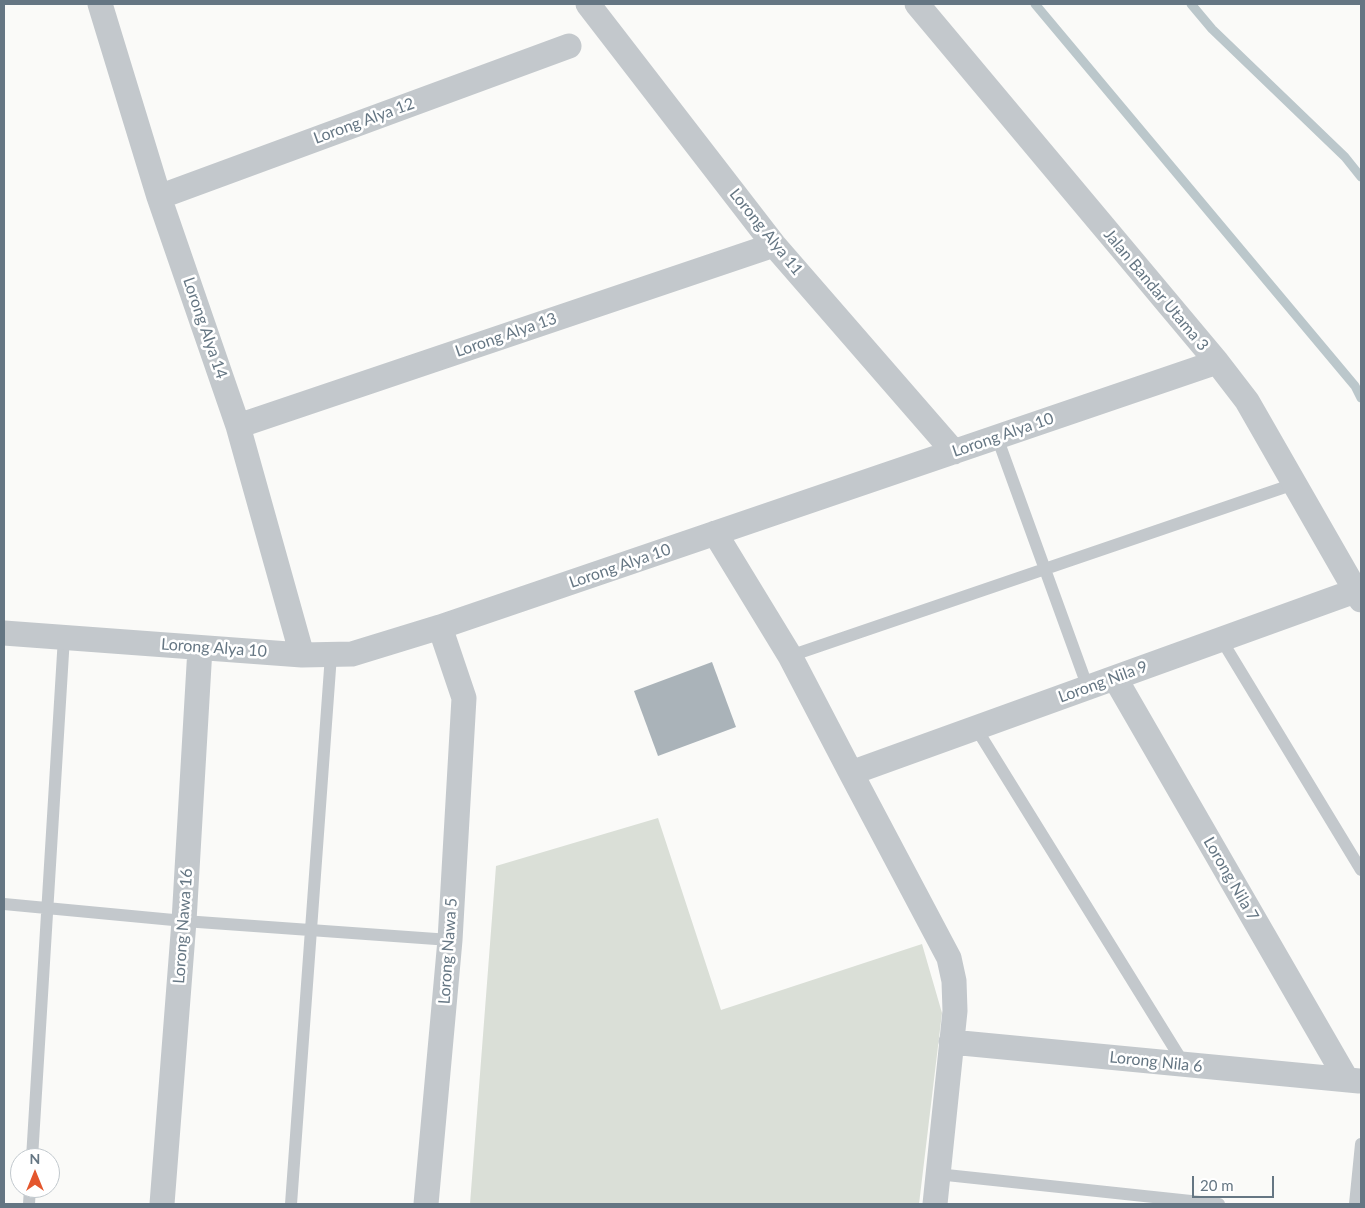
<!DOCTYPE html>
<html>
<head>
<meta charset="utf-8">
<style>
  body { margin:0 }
  #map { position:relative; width:1365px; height:1208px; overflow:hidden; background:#fafaf8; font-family:Lato,sans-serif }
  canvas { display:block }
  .frame { position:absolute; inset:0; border:5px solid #657683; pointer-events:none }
  .north { position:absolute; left:10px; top:1148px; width:50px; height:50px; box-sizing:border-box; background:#fff; border:1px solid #c1c8cd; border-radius:50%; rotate:0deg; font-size:14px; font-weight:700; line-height:20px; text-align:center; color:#657683 }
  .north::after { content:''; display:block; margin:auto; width:18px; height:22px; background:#e4572e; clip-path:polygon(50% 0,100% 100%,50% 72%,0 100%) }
  .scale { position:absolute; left:1192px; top:1176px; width:82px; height:22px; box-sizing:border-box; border:2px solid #657683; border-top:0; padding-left:6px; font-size:15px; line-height:18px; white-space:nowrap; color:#657683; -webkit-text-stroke:4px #fff; paint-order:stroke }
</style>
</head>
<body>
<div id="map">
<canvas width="1365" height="1208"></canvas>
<div class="frame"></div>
<div class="north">N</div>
<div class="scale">20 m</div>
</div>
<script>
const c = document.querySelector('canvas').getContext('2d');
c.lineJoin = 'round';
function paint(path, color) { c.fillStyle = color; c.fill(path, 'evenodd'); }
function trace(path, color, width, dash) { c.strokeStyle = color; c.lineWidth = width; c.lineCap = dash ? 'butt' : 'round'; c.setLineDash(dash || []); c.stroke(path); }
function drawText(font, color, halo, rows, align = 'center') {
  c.font = font + ' Lato,sans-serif'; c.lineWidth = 5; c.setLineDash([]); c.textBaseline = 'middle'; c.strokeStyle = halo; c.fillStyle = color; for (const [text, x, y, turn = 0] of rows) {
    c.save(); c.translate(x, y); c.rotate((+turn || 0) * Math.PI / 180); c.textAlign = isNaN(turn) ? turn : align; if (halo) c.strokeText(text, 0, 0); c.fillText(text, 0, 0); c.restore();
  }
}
const green = new Path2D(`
  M658 818 721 1010 922 944 942 1013 919 1204H470L496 866Z`);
const stream = new Path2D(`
  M1035 4 1355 386 1361 398
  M1191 4 1212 29 1345 157 1361 177`);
const building = new Path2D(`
  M712 662 736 727 658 756 634 691Z`);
const service = new Path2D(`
  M997 437 1088 688
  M1221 639 1361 870
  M790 656 1294 484
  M976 728 1184 1064
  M4 904 184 921 450 940
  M32 1158 64 637
  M937 1174 1219 1204
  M29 1204 30 1188
  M291 1204 331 655
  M1355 1204 1361 1144`);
const minor = new Path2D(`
  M100 4 159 197 238 426 302 655
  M588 4 774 245 954 452
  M917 4 1217 362 1247 401 1361 600
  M159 197 569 46
  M238 426 774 245
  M715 533 790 656 851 773 949 958 954 981 955 1011 935 1204
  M4 633 302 655 352 654 440 627 1217 362
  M1115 678 1347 1080
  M851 773 1355 591
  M951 1042 1359 1081
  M162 1204 184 921 200 648
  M426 1204 450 940 464 698 440 627`);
const streetNames = [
  ["Lorong Alya 12",364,121,-20],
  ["Lorong Alya 11",766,232,51],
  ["Jalan Bandar Utama 3",1156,290,50],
  ["Lorong Alya 14",205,328,71],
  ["Lorong Alya 13",506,335,-19],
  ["Lorong Alya 10",1003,435,-19],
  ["Lorong Alya 10",620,566,-19],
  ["Lorong Alya 10",214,648,4],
  ["Lorong Nila 9",1103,682,-20],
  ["Lorong Nila 7",1231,879,60],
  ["Lorong Nawa 16",183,926,-86],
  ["Lorong Nawa 5",448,951,-86],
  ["Lorong Nila 6",1156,1062,6]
];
paint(green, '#dadfd7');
trace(stream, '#bbc7cb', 9);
paint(building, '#aab3b9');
trace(service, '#c3c8cc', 12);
trace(minor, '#c3c8cc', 25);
drawText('16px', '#657683', '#fff', streetNames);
</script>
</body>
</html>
